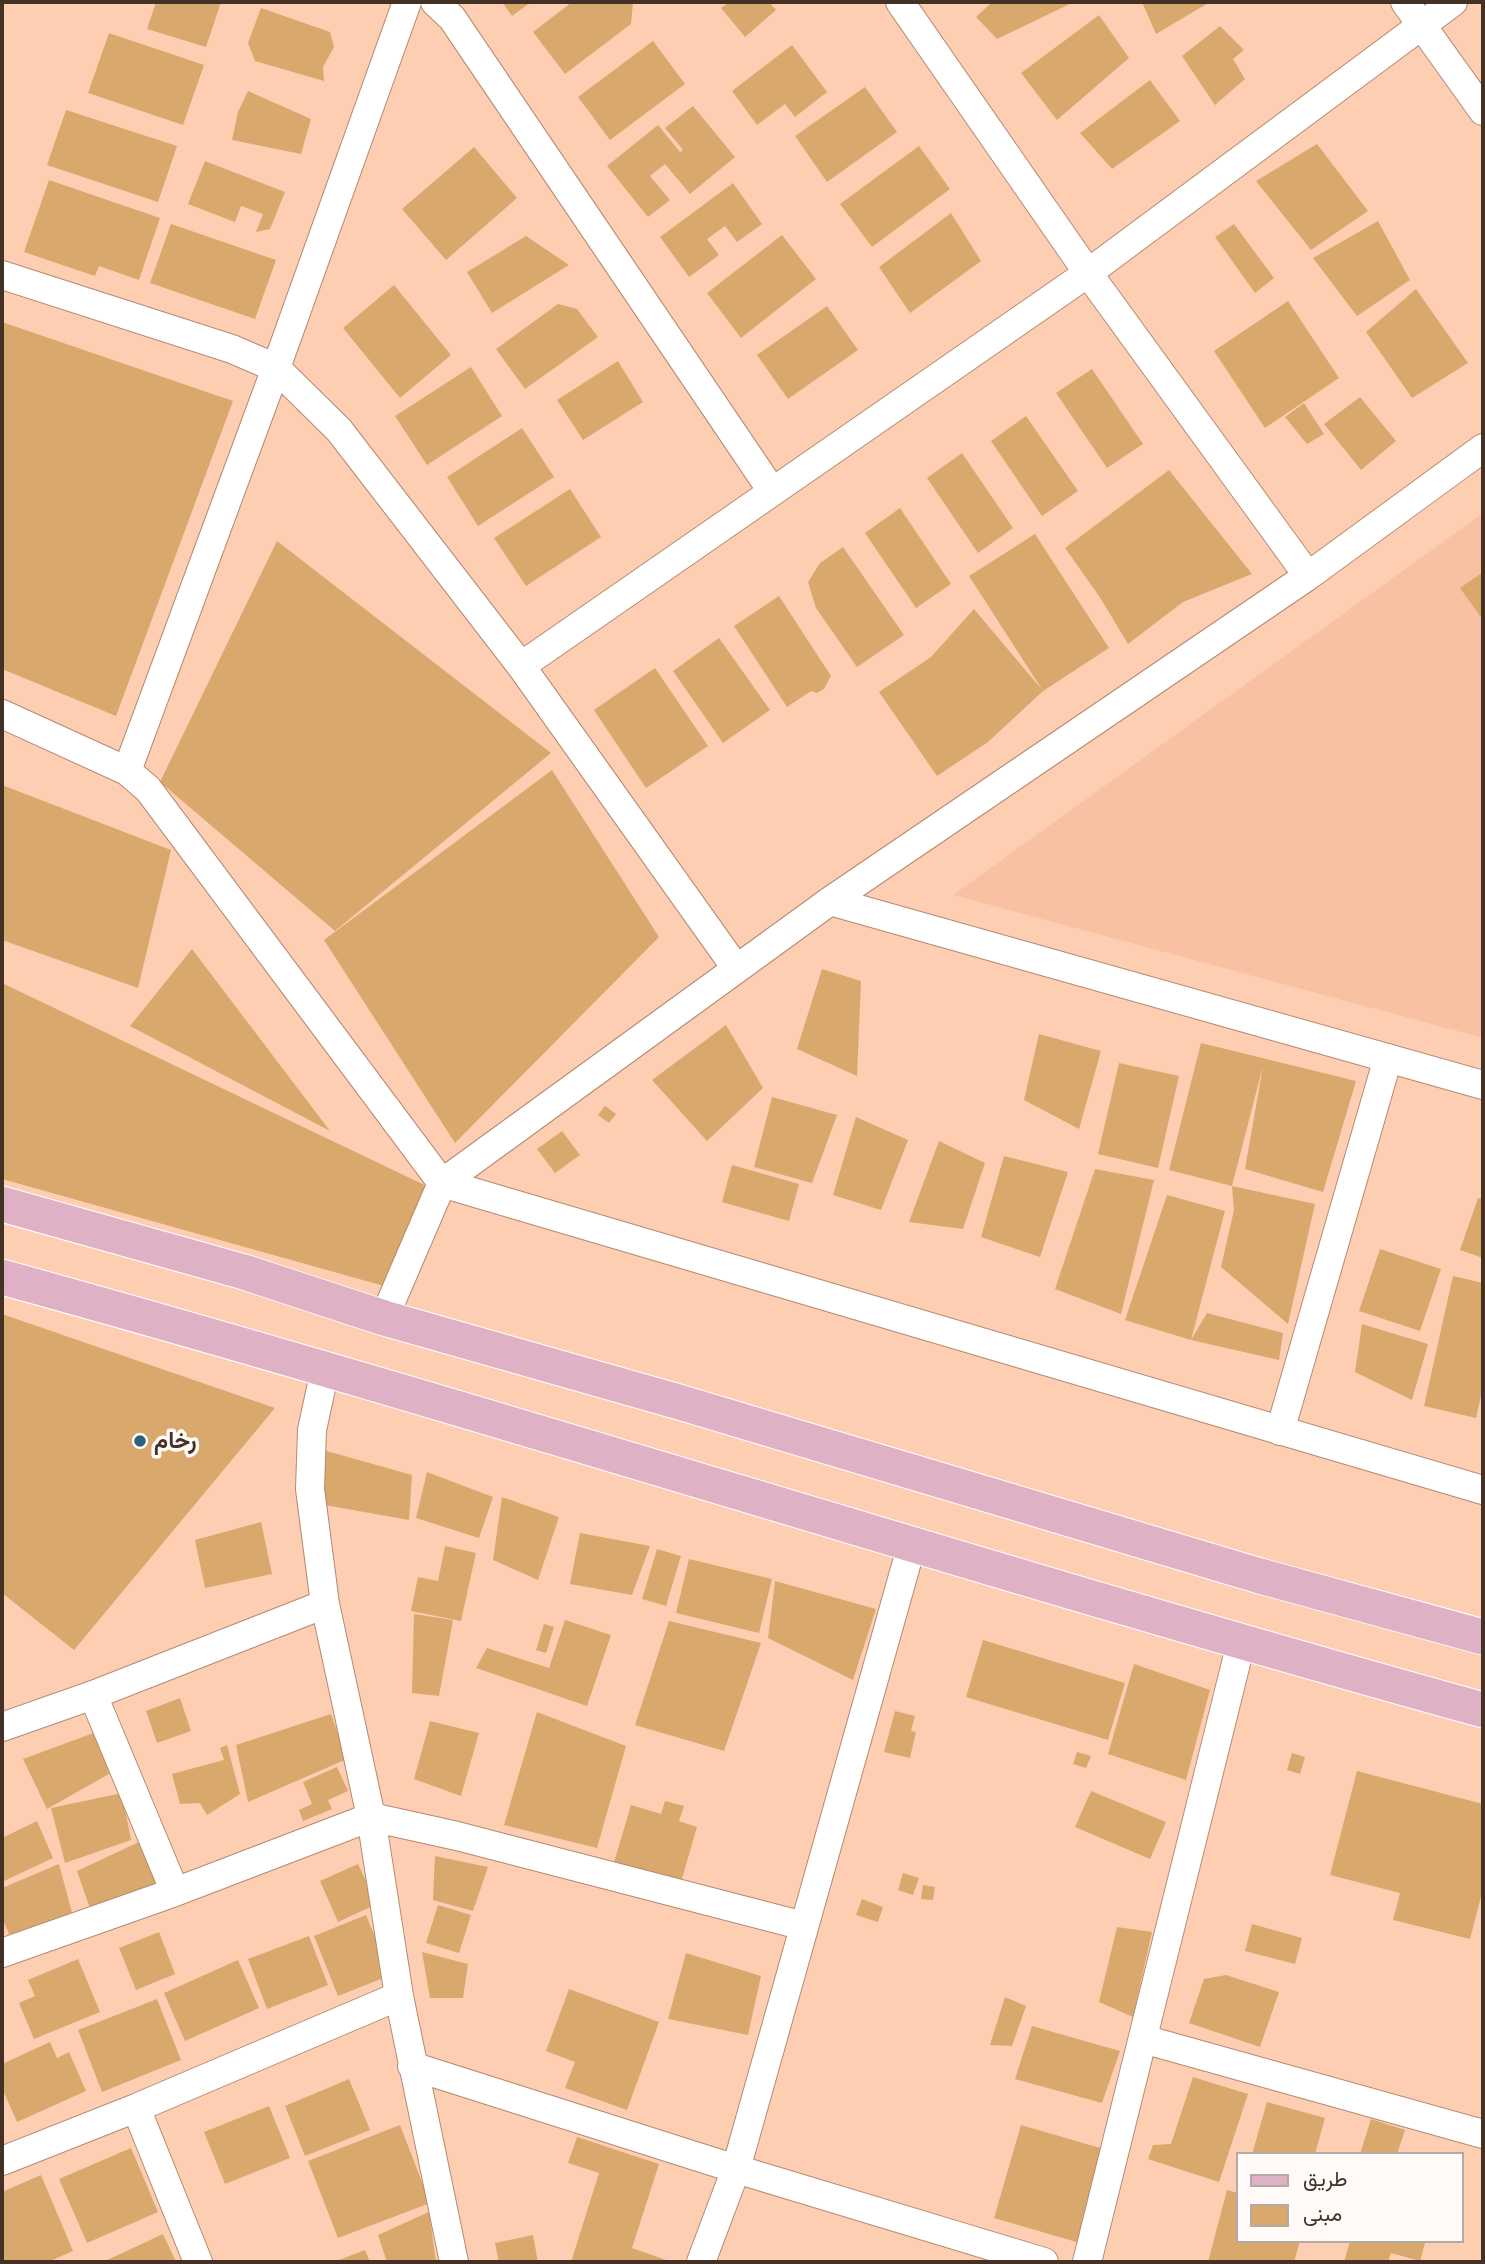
<!DOCTYPE html>
<html>
<head>
<meta charset="utf-8">
<style>
  body { margin:0 }
  #map { position:relative; width:1485px; height:2264px; overflow:hidden; background:#feceb3; font-family:Quicksand,Vazirmatn,sans-serif }
  canvas { display:block }
  .frame { position:absolute; inset:0; border:4px solid #433126; pointer-events:none }
  .legend { position:absolute; left:1236px; top:2152px; width:228px; height:91px; box-sizing:border-box; background:#fffaf7; border:2px solid #b4aaa3; margin:0; padding:9px 12px; list-style:none; font-size:21px; color:#433126 }
  .legend li { display:flex; align-items:center; gap:14px; height:35px }
  .legend b { width:35px; border:2px solid #b4aaa3 }
</style>
</head>
<body>
<div id="map">
<canvas width="1485" height="2264"></canvas>
<div class="frame"></div>
<ul class="legend">
<li><b style="height:9px;background:#dfb1c5"></b>طريق</li>
<li><b style="height:19px;background:#d9a86c"></b>مبنى</li>
</ul>
</div>
<script>
const c = document.querySelector('canvas').getContext('2d');
c.lineJoin = 'round';
function paint(path, color) { c.fillStyle = color; c.fill(path, 'evenodd'); }
function trace(path, color, width, dash) { c.strokeStyle = color; c.lineWidth = width; c.lineCap = dash ? 'butt' : 'round'; c.setLineDash(dash || []); c.stroke(path); }
function drawText(font, color, halo, rows, align = 'center') {
  c.font = font + ' Quicksand,Vazirmatn,sans-serif'; c.lineWidth = 7; c.setLineDash([]); c.textBaseline = 'middle'; c.strokeStyle = halo; c.fillStyle = color; for (const [text, x, y, turn = 0] of rows) {
    c.save(); c.translate(x, y); c.rotate((+turn || 0) * Math.PI / 180); c.textAlign = isNaN(turn) ? turn : align; if (halo) c.strokeText(text, 0, 0); c.fillText(text, 0, 0); c.restore();
  }
}
const built = new Path2D(`
  M1483 513V1038L953 895Z`);
const building = new Path2D(`
  M156 2H221L206 47 147 29Z
  M502 2H531L512 16Z
  M572 2H633L631 24 565 74 533 32Z
  M729 2H769L776 10 745 37 721 8Z
  M992 2H1074L997 39 976 17Z
  M1142 2H1210L1156 34Z
  M261 8 330 32 334 47 323 67 324 81 255 61 248 43Z
  M1099 15 1129 58 1057 120 1021 73Z
  M1220 26 1244 50 1233 59 1245 79 1215 105 1182 56Z
  M109 33 204 65 183 125 88 93Z
  M653 41 685 84 610 140 578 97Z
  M792 45 827 92 795 117 785 104 757 125 732 91Z
  M1150 80 1180 121 1112 169 1080 133Z
  M865 87 897 132 827 182 795 136Z
  M248 91 311 119 301 154 232 140 238 112Z
  M693 106 735 157 690 194 665 164 650 176 670 200 648 217 607 166 658 125 680 152 683 150 665 128Z
  M66 110 177 146 158 202 47 165Z
  M1317 144 1368 211 1311 250 1256 181Z
  M919 146 950 189 872 247 840 204Z
  M474 147 517 198 446 260 402 209Z
  M205 161 285 192 270 229 256 232 263 214 241 206 235 222 188 204Z
  M49 180 160 218 139 280 99 266 95 276 24 252Z
  M733 183 762 224 737 242 725 226 707 239 719 255 689 277 660 237Z
  M951 213 981 261 910 313 879 267Z
  M1378 221 1410 280 1357 316 1313 258Z
  M171 224 276 260 255 319 150 283Z
  M1234 224 1274 278 1255 293 1215 237Z
  M782 235 816 279 741 338 707 293Z
  M526 236 569 265 492 313 467 272Z
  M394 285 451 355 400 398 343 328Z
  M1416 289 1468 363 1412 398 1366 332Z
  M1288 301 1339 378 1265 428 1214 351Z
  M558 304 577 309 598 337 525 389 496 349Z
  M827 306 858 350 788 399 757 355Z
  M2 322 233 401 116 716 2 669Z
  M618 361 643 402 583 440 557 400Z
  M471 367 502 416 427 465 395 416Z
  M1092 369 1143 444 1107 468 1056 393Z
  M1360 397 1396 441 1361 470 1324 424Z
  M1304 403 1324 434 1307 444 1285 417Z
  M1026 416 1078 491 1042 516 991 441Z
  M522 428 554 477 478 526 447 477Z
  M962 453 1013 528 978 553 927 478Z
  M1169 470 1252 574 1183 602 1128 644 1099 596 1065 548Z
  M570 489 601 537 526 586 494 538Z
  M900 508 951 584 916 608 865 533Z
  M1035 534 1109 648 1043 691 969 576Z
  M277 541 551 753 335 931 160 782Z
  M843 547 904 635 857 667 816 608 808 582 820 563Z
  M1483 572V620L1460 588Z
  M779 596 831 676 824 689 817 693 811 691 787 707 734 626Z
  M974 609 1043 691 988 742 937 776 879 692 931 657Z
  M719 638 770 710 723 743 673 671Z
  M655 668 708 746 646 788 594 710Z
  M552 770 659 937 455 1143 324 940Z
  M2 785 171 850 138 988 2 940Z
  M192 949 330 1131 130 1026Z
  M822 969 861 981 857 1076 797 1049Z
  M2 983 437 1191 384 1286 2 1179Z
  M726 1025 763 1088 707 1141 652 1080Z
  M1039 1034 1101 1051 1079 1129 1024 1100Z
  M1201 1043 1356 1081 1323 1192 1245 1169 1263 1066 1232 1186 1169 1170Z
  M1119 1063 1179 1076 1158 1168 1098 1154Z
  M772 1097 837 1115 812 1183 754 1167Z
  M605 1106 616 1114 609 1123 598 1115Z
  M856 1117 908 1140 881 1210 833 1195Z
  M562 1131 580 1155 555 1173 537 1149Z
  M939 1141 985 1163 963 1229 909 1222Z
  M1004 1156 1068 1172 1040 1257 981 1237Z
  M732 1165 799 1184 789 1221 722 1202Z
  M1095 1169 1154 1180 1121 1314 1055 1289Z
  M1232 1186 1315 1204 1288 1324 1221 1267 1234 1210Z
  M1167 1195 1225 1211 1191 1340 1125 1320Z
  M1478 1198 1483 1199V1258L1460 1250Z
  M1380 1249 1441 1269 1420 1331 1359 1311Z
  M1453 1276 1483 1283V1387L1476 1418 1424 1406Z
  M1207 1313 1283 1333 1279 1360 1191 1340Z
  M2 1314 275 1408 74 1650 2 1593Z
  M1362 1324 1428 1344 1412 1400 1355 1372Z
  M323 1450 412 1475 409 1520 319 1504Z
  M427 1472 493 1497 479 1538 416 1518Z
  M502 1497 559 1517 538 1580 493 1560Z
  M261 1522 272 1574 205 1588 195 1540Z
  M580 1533 650 1546 632 1595 570 1584Z
  M445 1546 476 1553 461 1621 411 1611 418 1577 438 1581Z
  M657 1549 681 1556 666 1606 642 1599Z
  M689 1559 772 1579 759 1633 676 1613Z
  M775 1581 876 1609 853 1680 768 1638Z
  M414 1614 453 1620 439 1696 412 1693Z
  M565 1620 611 1635 587 1706 476 1668 487 1648 549 1668Z
  M669 1621 761 1643 724 1751 635 1725Z
  M544 1624 554 1627 546 1653 536 1650Z
  M983 1640 1125 1683 1108 1740 966 1697Z
  M1134 1664 1210 1690 1186 1780 1108 1754Z
  M180 1698 191 1731 157 1743 146 1711Z
  M895 1711 915 1716 911 1731 916 1732 910 1758 884 1752Z
  M537 1712 626 1746 597 1848 504 1825Z
  M331 1714 347 1759 248 1802 236 1745Z
  M430 1721 479 1733 461 1796 414 1779Z
  M99 1731 109 1774 47 1809 23 1759Z
  M227 1745 240 1794 207 1815 200 1803 180 1804 172 1774 224 1760 220 1748Z
  M1077 1752 1091 1756 1086 1768 1073 1764Z
  M1292 1753 1305 1757 1300 1774 1287 1770Z
  M337 1767 348 1791 328 1800 332 1809 303 1821 299 1810 312 1804 303 1782Z
  M1357 1771 1483 1804V1889L1470 1939 1393 1920 1400 1893 1330 1875Z
  M1091 1791 1166 1822 1150 1859 1075 1827Z
  M122 1793 131 1840 65 1863 51 1808Z
  M665 1801 684 1806 679 1821 697 1827 679 1889 612 1869 631 1805 661 1814Z
  M37 1821 53 1858 2 1882V1838Z
  M141 1841 160 1884 93 1917 77 1871Z
  M435 1856 488 1867 473 1911 433 1900Z
  M59 1864 74 1920 13 1943 2 1918V1888Z
  M358 1864 377 1904 338 1922 320 1881Z
  M903 1873 919 1878 913 1895 898 1890Z
  M923 1885 935 1887 933 1900 921 1899Z
  M862 1899 883 1907 878 1922 856 1915Z
  M438 1905 471 1915 459 1953 426 1943Z
  M366 1915 391 1975 338 1996 314 1936Z
  M1252 1924 1302 1938 1295 1964 1245 1951Z
  M1117 1927 1152 1932 1133 2017 1099 2002Z
  M159 1932 175 1974 136 1990 119 1948Z
  M309 1936 328 1985 267 2009 248 1959Z
  M422 1952 468 1964 463 1998H430Z
  M686 1953 761 1976 748 2035 668 2019Z
  M78 1959 100 2012 34 2039 19 2003 35 1996 28 1980Z
  M238 1960 259 2008 185 2041 164 1993Z
  M1226 1975 1279 1992 1260 2047 1189 2023 1204 1979Z
  M569 1989 659 2022 627 2110 565 2088 575 2062 546 2051Z
  M1005 1997 1026 2006 1012 2046 990 2045Z
  M157 1999 181 2060 102 2092 78 2030Z
  M1032 2026 1120 2051 1102 2103 1015 2079Z
  M50 2042 57 2058 69 2052 86 2091 17 2122 2 2088V2064Z
  M1193 2077 1248 2094 1219 2182 1148 2159 1153 2145 1171 2144Z
  M349 2079 370 2130 305 2156 285 2106Z
  M1267 2102 1325 2118 1315 2154H1252Z
  M269 2106 290 2158 225 2184 204 2132Z
  M1371 2119 1405 2130 1397 2154H1360Z
  M400 2125 430 2203 338 2238 308 2161Z
  M1021 2125 1107 2150 1080 2243 994 2218Z
  M577 2137 659 2164 632 2248 672 2262H571L599 2173 568 2163Z
  M131 2148 158 2212 87 2243 59 2179Z
  M41 2175 73 2251 48 2262H2V2192Z
  M1227 2190 1238 2193V2241H1300L1294 2262H1208Z
  M429 2212 436 2262H387L378 2235Z
  M163 2234 176 2262H103Z
  M533 2235 538 2262H499L495 2243Z
  M1350 2241H1420L1425 2243 1420 2261 1391 2253 1388 2262H1344Z
  M365 2250 370 2262H334Z`);
const minor = new Path2D(`
  M435 2 452 18 772 491
  M900 2 1088 273 1308 576
  M1405 2 1483 111
  M2 275 232 349 276 368 339 430 521 666 736 968
  M521 666 1088 273 1453 2
  M2 714 127 771 148 789 442 1183 1483 1490
  M127 771 276 368 407 2
  M830 901 1483 1085
  M384 1318 442 1183 830 901 1308 576 1483 448
  M1280 1431 1388 1058
  M93 1695 175 1892
  M2 1727 93 1695 325 1604
  M2 1953 175 1892 371 1817 457 1836 804 1926
  M399 1996 454 2262
  M1143 2039 1483 2134
  M412 2066 736 2169 1044 2262
  M2 2161 136 2108
  M198 2262 136 2108 399 1996 371 1817 325 1604 310 1489 312 1430 325 1370
  M701 2262 736 2169 912 1544
  M1087 2262 1241 1643`);
const major = new Path2D(`
  M2 1204 244 1272 384 1318 679 1402 1260 1576 1483 1637
  M2 1277C498 1414 987 1573 1483 1710`);
const markers = [
  [140,1441,7,"#2a627c"]
];
const poiNames = [
  ["رخام",154,1441]
];
paint(built, '#f8c2a2');
paint(building, '#d9a86c');
trace(minor, '#b5896f', 30);
trace(major, '#fff', 37);
trace(minor, '#fff', 28);
trace(major, '#dfb1c5', 35);
for (const [x, y, r, color] of markers) { const dot = new Path2D(); dot.arc(x, y, r, 0, 2 * Math.PI); c.fillStyle = color; c.fill(dot); trace(dot, '#fffaf7', 2.5); }
drawText('bold 23px', '#433126', '#fffaf7', poiNames, 'left');
</script>
</body>
</html>
